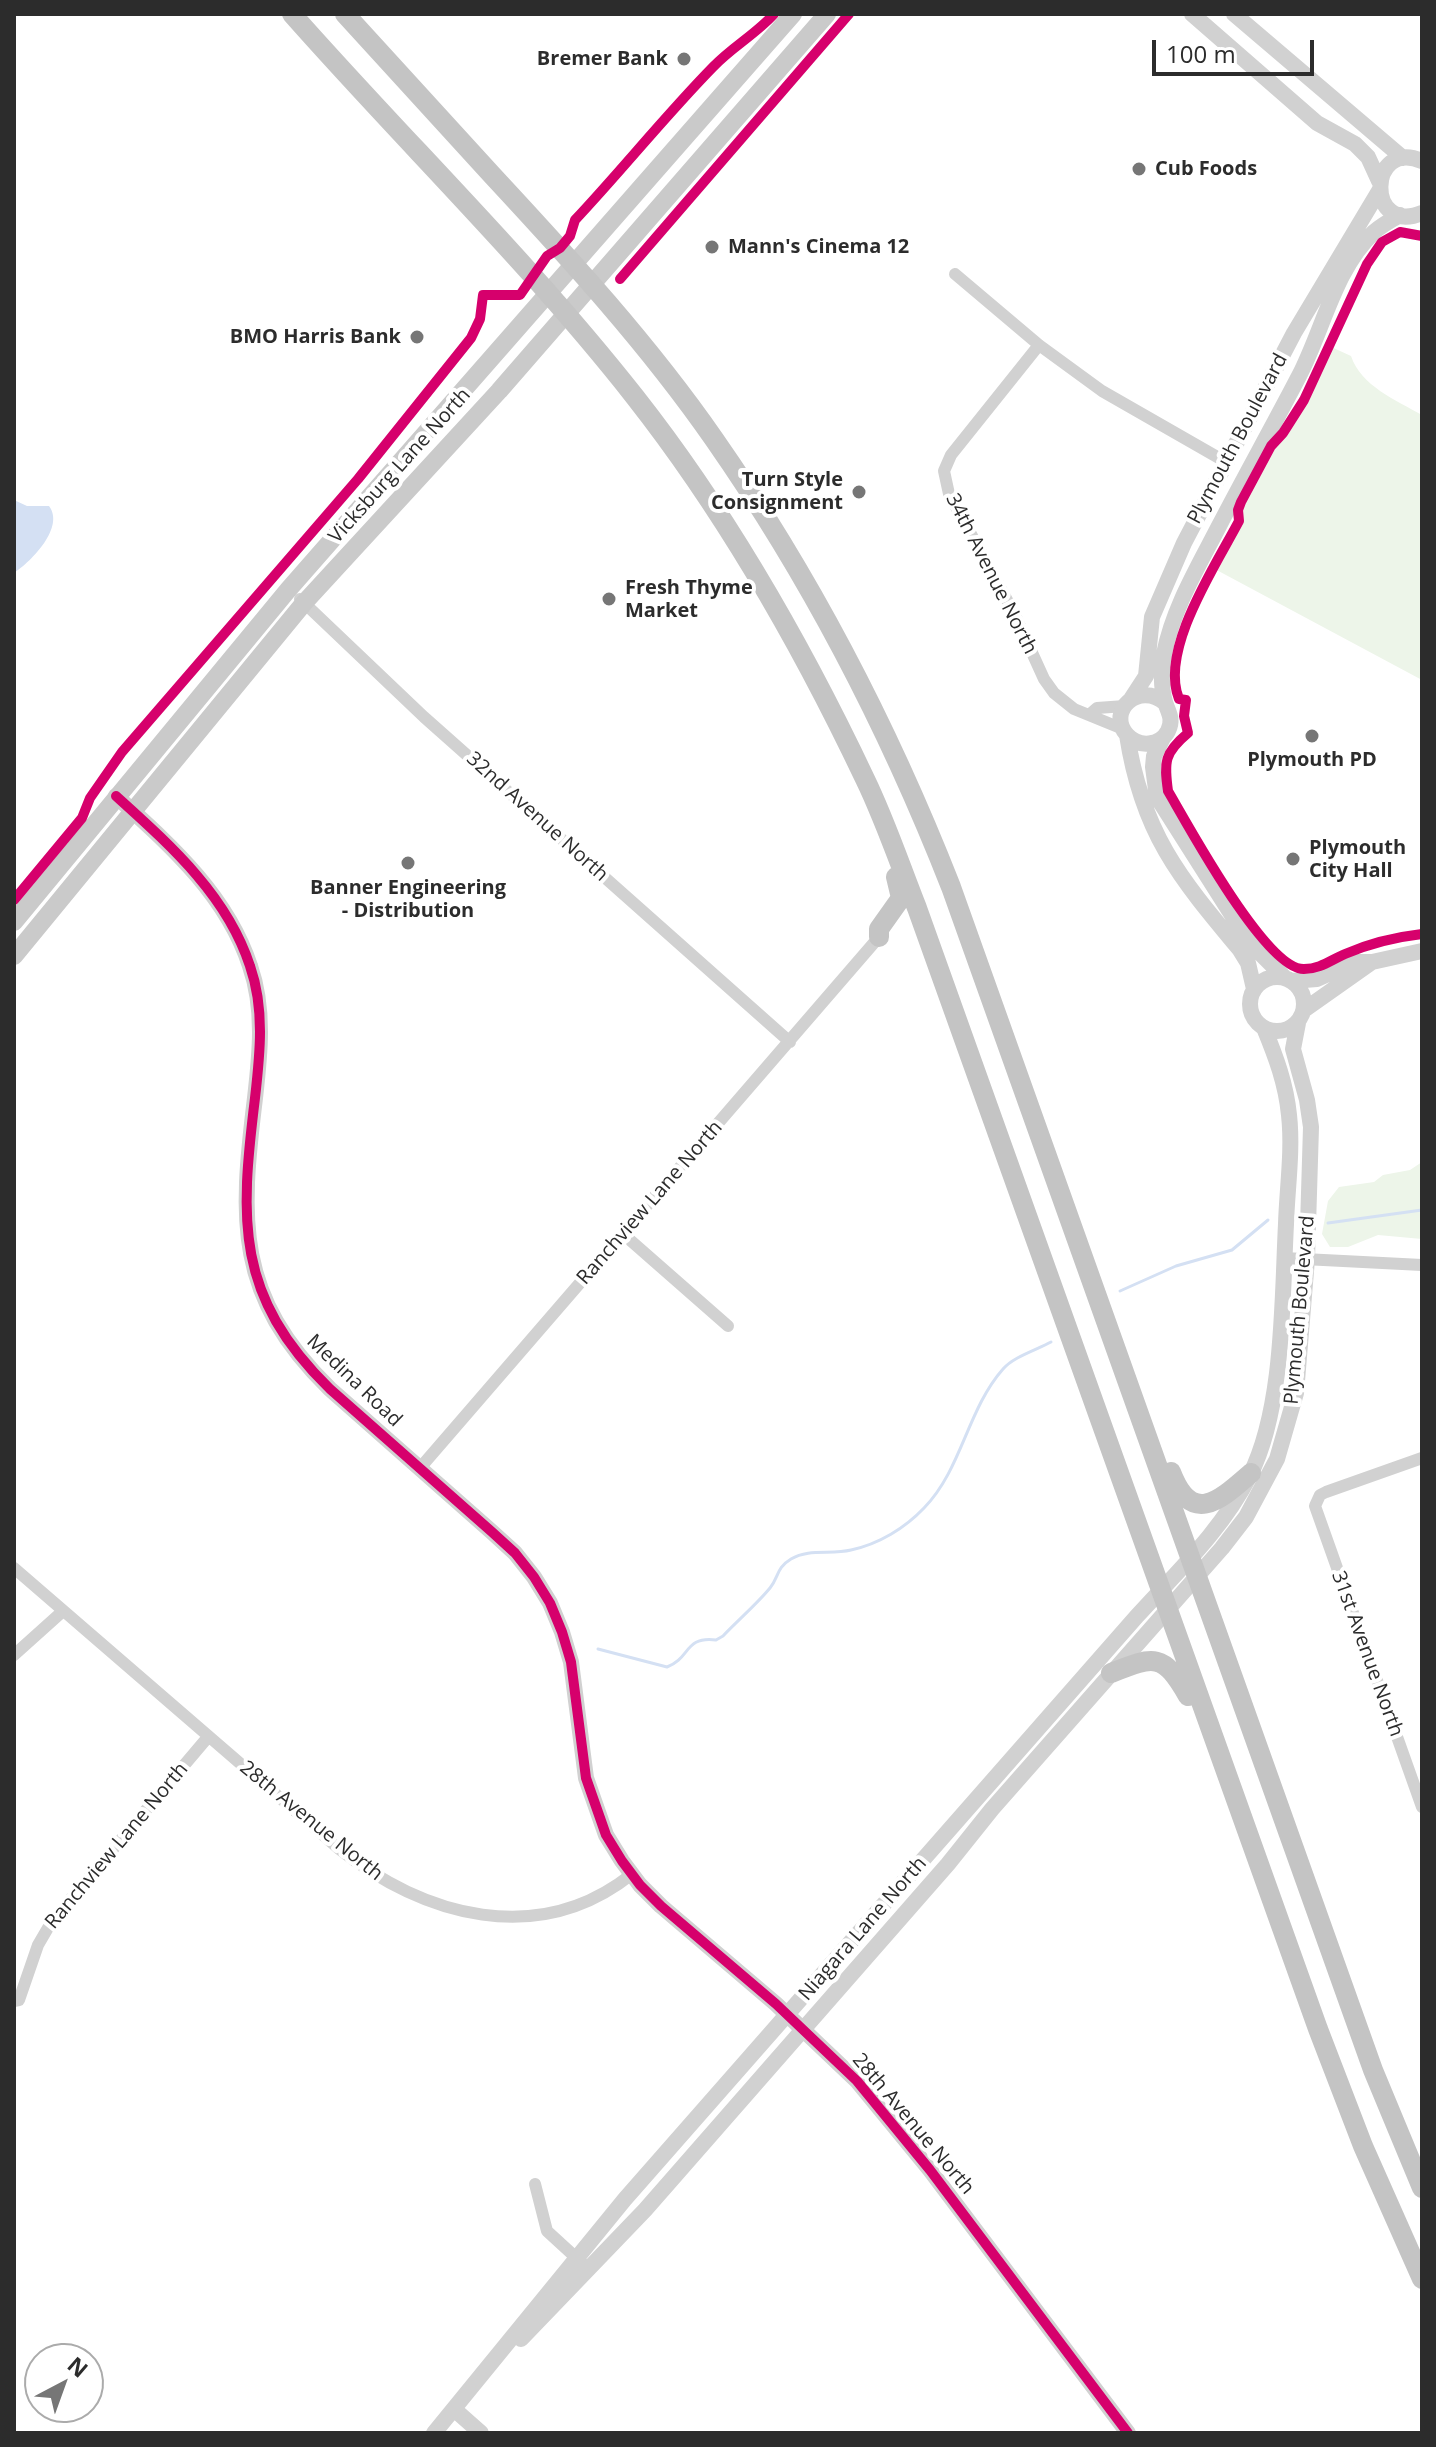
<!DOCTYPE html>
<html>
<head>
<meta charset="utf-8">
<style>
  body { margin:0 }
  #map { position:relative; width:1436px; height:2447px; overflow:hidden; background:#fff; font-family:"Open Sans",sans-serif }
  canvas { display:block }
  .frame { position:absolute; inset:0; border:16px solid #2c2c2c; pointer-events:none }
  .north { position:absolute; left:24px; top:2343px; width:80px; height:80px; box-sizing:border-box; background:#fff; border:2px solid #ababab; border-radius:50%; rotate:41deg; font-size:22px; font-weight:700; line-height:32px; text-align:center; color:#2c2c2c }
  .north::after { content:''; display:block; margin:auto; width:28px; height:36px; background:#767676; clip-path:polygon(50% 0,100% 100%,50% 72%,0 100%) }
  .scale { position:absolute; left:1152px; top:40px; width:162px; height:36px; box-sizing:border-box; border:4px solid #2c2c2c; border-top:0; padding-left:10px; font-size:24px; line-height:28px; white-space:nowrap; color:#2c2c2c; -webkit-text-stroke:6px #fff; paint-order:stroke }
</style>
</head>
<body>
<div id="map">
<canvas width="1436" height="2447"></canvas>
<div class="frame"></div>
<div class="north">N</div>
<div class="scale">100 m</div>
</div>
<script>
const c = document.querySelector('canvas').getContext('2d');
c.lineJoin = 'round';
function paint(path, color) { c.fillStyle = color; c.fill(path, 'evenodd'); }
function trace(path, color, width, dash) { c.strokeStyle = color; c.lineWidth = width; c.lineCap = dash ? 'butt' : 'round'; c.setLineDash(dash || []); c.stroke(path); }
function drawText(font, color, halo, rows, align = 'center') {
  c.font = font + ' "Open Sans",sans-serif'; c.lineWidth = 8; c.setLineDash([]); c.textBaseline = 'middle'; c.strokeStyle = halo; c.fillStyle = color; for (const [text, x, y, turn = 0] of rows) {
    c.save(); c.translate(x, y); c.rotate((+turn || 0) * Math.PI / 180); c.textAlign = isNaN(turn) ? turn : align; if (halo) c.strokeText(text, 0, 0); c.fillText(text, 0, 0); c.restore();
  }
}
const green = new Path2D(`
  M1327 345 1351 356C1361 386 1396 400 1422 415V680L1211 567Z
  M1422 1162V1239L1378 1235 1348 1247H1330L1322 1234 1328 1201 1339 1187 1374 1182 1383 1175 1410 1170Z`);
const water = new Path2D(`
  M14 500 27 506H49C65 527 32 561 14 573Z`);
const stream = new Path2D(`
  M1328 1223 1422 1210
  M1120 1291 1176 1266 1232 1250 1268 1220
  M598 1649 667 1667C691 1658 684 1636 716 1640L723 1636C738 1620 756 1605 770 1588 779 1577 776 1568 791 1559 809 1548 831 1555 851 1550 879 1544 905 1528 924 1508 962 1469 967 1410 1003 1369 1013 1357 1036 1350 1051 1342`);
const minor = new Path2D(`
  M955 274 1039 345 1102 391 1226 462
  M1039 345 951 455 944 471 949 494 1014 613 1044 679 1054 693 1074 709 1123 729
  M300 599 424 717 790 1042
  M1089 715 1097 708 1125 706
  M622 1233 728 1326
  M1284 1258 1422 1265
  M1422 1458 1326 1492 1320 1495 1315 1506 1422 1807
  M420 1468 879 937
  M14 1568 338 1848C424 1917 539 1948 632 1874
  M14 1655 63 1611
  M14 2001 19 2000 38 1945 52 1921 208 1737
  M535 2184 547 2231 583 2264`);
const tertiary = new Path2D(`
  M1192 14 1317 123 1355 144 1368 157 1379 181
  M1234 14 1403 158
  M1422 161C1367 138 1366 236 1422 213
  M1131 699 1146 676 1152 617 1184 543 1294 333 1379 191
  M1165 703C1139 681 1106 711 1127 735 1139 748 1160 746 1168 731 1174 719 1168 712 1165 702 1161 688 1161 668 1164 654 1173 608 1198 567 1219 526 1245 476 1273 426 1299 376 1323 330 1335 268 1374 232 1382 225 1391 220 1400 215
  M1127 735C1142 833 1179 877 1240 950L1248 963 1254 989
  M1163 738 1154 756 1153 767 1157 797 1249 942 1285 978
  M116 796C170 845 227 895 250 966 265 1009 260 1054 255 1098 240 1220 235 1296 330 1389L492 1532 515 1553 534 1577 550 1603 562 1632 571 1662 586 1778 606 1835 622 1861 640 1885 661 1906 776 2004 857 2081 930 2170 1128 2433
  M1250 1004a27 27 0 1 1 54 0a27 27 0 1 1-54 0Z
  M1291 981 1317 979 1355 962H1372L1422 951
  M1304 1010 1372 962
  M521 2339 645 2210 948 1864 992 1809 1222 1548 1246 1517 1277 1459 1296 1393 1307 1259 1311 1127 1307 1100 1293 1049 1298 1023
  M455 2410 481 2433
  M434 2433 625 2199 1137 1616C1178 1571 1222 1530 1250 1475 1284 1408 1282 1299 1286 1224 1287 1189 1293 1151 1289 1115 1286 1084 1276 1057 1264 1028`);
const secondary = new Path2D(`
  M14 922 288 590 793 14
  M14 956 304 603 499 391 827 14`);
const primary = new Path2D(`
  M292 14C405 142 529 262 635 397 727 514 801 644 865 779 885 820 900 865 917 908L1318 2029 1363 2146 1422 2279
  M345 14C394 67 443 121 492 175 570 259 648 344 714 439 811 578 889 729 951 887L1373 2070 1422 2188
  M879 937V929L901 898 896 877
  M1171 1472C1192 1527 1220 1500 1251 1473
  M1111 1673C1154 1656 1163 1652 1188 1696`);
const cycleway = new Path2D(`
  M1422 236 1400 232 1382 242 1367 264 1304 400 1283 433 1271 446 1241 502 1238 510 1239 521C1216 565 1159 650 1179 699L1186 700 1184 716 1188 733C1164 753 1164 762 1168 791 1188 825 1266 970 1304 969 1320 969 1331 960 1345 954 1368 944 1396 937 1422 934
  M620 279 849 14
  M116 796C170 845 227 895 250 966 265 1009 260 1054 255 1098 240 1220 235 1296 330 1389L492 1532 515 1553 534 1577 550 1603 562 1632 571 1662 586 1778 606 1835 622 1861 640 1885 661 1906 776 2004 857 2081 930 2170 1128 2433
  M14 900 82 818 90 798 122 752 358 479 471 338 480 319 483 295H520L547 256 560 248 570 236 575 220C622 170 665 116 713 67 732 47 756 34 774 14`);
const markers = [
  [684,59,8,"#767676"],
  [1139,169,8,"#767676"],
  [712,247,8,"#767676"],
  [417,337,8,"#767676"],
  [859,492,8,"#767676"],
  [609,599,8,"#767676"],
  [1312,736,8,"#767676"],
  [1293,859,8,"#767676"],
  [408,863,8,"#767676"]
];
const poiNames = [
  ["Bremer Bank",668,59,"right"],
  ["Cub Foods",1155,169],
  ["Mann's Cinema 12",728,247],
  ["BMO Harris Bank",401,337,"right"],
  ["Turn Style",843,480,"right"],
  ["Consignment",843,503,"right"],
  ["Fresh Thyme",625,588],
  ["Market",625,611],
  ["Plymouth PD",1312,760,"center"],
  ["Plymouth",1309,848],
  ["City Hall",1309,871],
  ["Banner Engineering",408,888,"center"],
  ["- Distribution",408,911,"center"]
];
const streetNames = [
  ["Plymouth Boulevard",1238,439,-62],
  ["Vicksburg Lane North",400,466,-48],
  ["34th Avenue North",991,574,63],
  ["32nd Avenue North",537,817,42],
  ["Ranchview Lane North",650,1203,-49],
  ["Plymouth Boulevard",1300,1310,-85],
  ["Medina Road",354,1381,44],
  ["31st Avenue North",1367,1654,70],
  ["28th Avenue North",311,1821,39],
  ["Ranchview Lane North",117,1846,-50],
  ["Niagara Lane North",863,1929,-49],
  ["28th Avenue North",913,2124,50]
];
paint(green, '#edf5e9');
paint(water, '#d4e0f3');
trace(stream, '#d4e0f3', 3);
trace(minor, '#d1d1d1', 12);
trace(tertiary, '#d1d1d1', 16);
trace(secondary, '#cacaca', 18);
trace(primary, '#c4c4c4', 20);
trace(cycleway, '#d6006c', 10);
for (const [x, y, r, color] of markers) { const dot = new Path2D(); dot.arc(x, y, r, 0, 2 * Math.PI); c.fillStyle = color; c.fill(dot); trace(dot, '#fff', 3); }
drawText('bold 20px', '#2c2c2c', '#fff', poiNames, 'left');
drawText('20px', '#2c2c2c', '#fff', streetNames);
</script>
</body>
</html>
